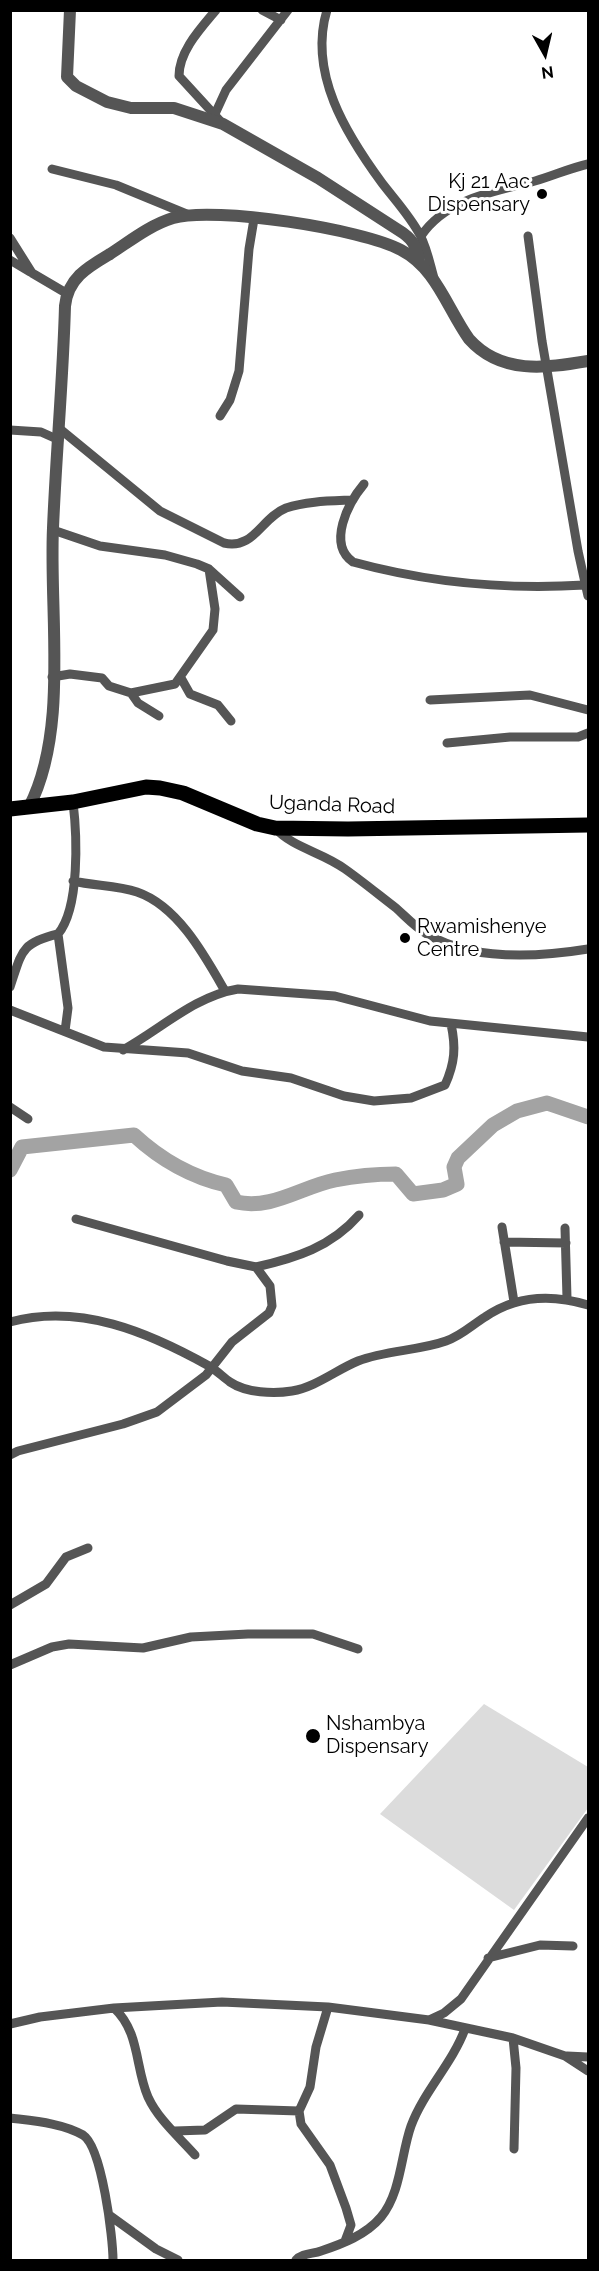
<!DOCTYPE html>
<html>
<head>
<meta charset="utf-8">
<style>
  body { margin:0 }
  #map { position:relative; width:599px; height:2271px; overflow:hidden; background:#fff; font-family:Raleway,sans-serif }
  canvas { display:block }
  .frame { position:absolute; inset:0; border:12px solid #000; pointer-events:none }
  .north { position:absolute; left:515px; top:24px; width:60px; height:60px; -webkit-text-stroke:4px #fff; paint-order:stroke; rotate:172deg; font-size:16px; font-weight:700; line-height:24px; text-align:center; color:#000 }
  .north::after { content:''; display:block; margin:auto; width:21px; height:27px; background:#000; clip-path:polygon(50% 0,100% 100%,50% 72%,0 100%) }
</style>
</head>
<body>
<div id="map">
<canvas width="599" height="2271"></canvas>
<div class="frame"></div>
<div class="north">N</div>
</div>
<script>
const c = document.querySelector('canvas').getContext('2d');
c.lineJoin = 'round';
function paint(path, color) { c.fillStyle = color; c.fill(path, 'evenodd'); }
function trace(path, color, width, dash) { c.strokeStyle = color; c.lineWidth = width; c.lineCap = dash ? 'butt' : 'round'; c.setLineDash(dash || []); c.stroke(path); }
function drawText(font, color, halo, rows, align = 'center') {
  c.font = font + ' Raleway,sans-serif'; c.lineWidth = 6; c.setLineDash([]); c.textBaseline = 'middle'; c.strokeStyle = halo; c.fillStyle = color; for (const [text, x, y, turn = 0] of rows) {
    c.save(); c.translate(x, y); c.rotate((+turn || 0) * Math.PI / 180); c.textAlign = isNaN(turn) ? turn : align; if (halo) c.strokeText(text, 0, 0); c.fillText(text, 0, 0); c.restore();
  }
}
const green = new Path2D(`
  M484 1704 588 1767V1808L514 1910 380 1814Z`);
const river = new Path2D(`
  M10 1170 22 1147 134 1135C161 1160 191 1177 226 1185L236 1202C272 1210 301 1187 335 1180 355 1176 376 1174 396 1174L413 1194 443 1190 457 1184 454 1167 458 1158 493 1125 517 1111 547 1103 588 1117`);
const minor = new Path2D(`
  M216 10C201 28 179 51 179 76L223 124
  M262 10 281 20
  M327 10C308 73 346 134 382 183 395 200 410 216 420 235 427 248 430 264 434 278
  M215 114 226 90 288 10
  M52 169 116 185 189 215
  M421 236C447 198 494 192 535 181 553 176 570 168 588 164
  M528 236 542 341 578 551 588 596
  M10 238 32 273 66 293
  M10 260 30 272
  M220 416 230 400 239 371 249 249 254 219
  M60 429 160 511 224 543C254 550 261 518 286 508 307 501 331 501 353 500
  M10 430 41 432 59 440
  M364 484C348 503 327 544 353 562 430 583 504 590 585 585
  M53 530 100 546 165 555 197 564 209 569 240 597
  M52 677 70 674 102 678 109 686 131 693 175 684 213 630 215 609 209 569
  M181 678 190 694 218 705 231 721
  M131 693 138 703 159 716
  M430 700 530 695 588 710
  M447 743 510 737H578L588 733
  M275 828C293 848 322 852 345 869 362 881 379 895 396 908 406 917 415 927 427 934 472 961 539 957 588 949
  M73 881C94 886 117 885 137 892 178 906 205 956 225 991
  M58 934 68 1008 65 1031
  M10 987C22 952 20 943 58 934 80 908 77 835 73 802
  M10 1010 104 1047 188 1053 242 1071 291 1078 344 1096 374 1101 411 1098 445 1085C455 1063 456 1047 451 1024
  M123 1050C161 1029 195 996 238 989L335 996 430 1021 588 1037
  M10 1107 28 1119
  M502 1227 514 1302
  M565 1228 567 1298
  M504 1242 566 1243
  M256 1267C296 1258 331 1247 359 1215
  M10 1322C80 1303 148 1332 209 1366 216 1370 223 1377 230 1382 246 1393 274 1394 292 1391 316 1387 336 1370 358 1361 386 1350 418 1351 446 1341 461 1336 472 1325 485 1317 517 1295 552 1294 588 1305
  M10 1455 18 1451 123 1424 157 1412 206 1375 232 1342 269 1313 272 1306 270 1286 256 1267 227 1261 76 1219
  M10 1605 46 1584 66 1557 88 1548
  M10 1665 52 1647 69 1644 143 1648 191 1637 248 1634H313L358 1649
  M488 1958 540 1945 573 1946
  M328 2007 316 2047 310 2087 299 2111 301 2124 330 2165 346 2208 351 2225 345 2241
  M114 2008C140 2032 135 2067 148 2097 158 2119 179 2137 195 2155
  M429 2020 513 2038 565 2056 588 2071
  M10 2024 40 2017 114 2008 222 2002 328 2007 429 2020 444 2013 461 1999 588 1818
  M513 2038 516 2068 514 2149
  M567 2056 588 2057
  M10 2118C34 2121 62 2123 83 2135 102 2147 113 2238 113 2260
  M175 2131 205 2130 236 2109 299 2111
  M109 2215 156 2249 178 2260
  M296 2260C302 2253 313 2254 321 2251 342 2244 366 2235 381 2217 401 2193 401 2154 411 2126 424 2091 452 2064 465 2029`);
const tertiary = new Path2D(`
  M70 10 67 77 76 86 107 102 131 108H174L223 124 318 178 403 233C414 241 417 248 419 261
  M29 807C69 730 49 614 53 528 56 454 63 380 65 306 68 278 88 267 110 254 130 241 150 225 173 218 215 206 362 229 401 250 436 268 447 308 469 339 501 375 546 368 588 361`);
const primary = new Path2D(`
  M10 809 73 802 146 787 160 788 183 793 257 824 275 828 348 829 588 825`);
const markers = [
  [542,194,6,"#000"],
  [405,938,6,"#000"],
  [313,1736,8,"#000"]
];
const poiNames = [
  ["Kj 21 Aac",530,182,"right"],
  ["Dispensary",530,205,"right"],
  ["Rwamishenye",417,927],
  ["Centre",417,950],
  ["Nshambya",326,1724],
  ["Dispensary",326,1747]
];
const streetNames = [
  ["Uganda Road",332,805,2]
];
paint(green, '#dcdcdc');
trace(river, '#a3a3a3', 15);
trace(minor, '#555', 9);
trace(tertiary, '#555', 12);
trace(primary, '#000', 15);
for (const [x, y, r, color] of markers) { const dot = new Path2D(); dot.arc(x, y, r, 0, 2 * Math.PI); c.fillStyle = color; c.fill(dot); trace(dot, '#fff', 2); }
drawText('20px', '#000', '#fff', poiNames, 'left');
drawText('20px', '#000', '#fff', streetNames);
</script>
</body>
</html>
